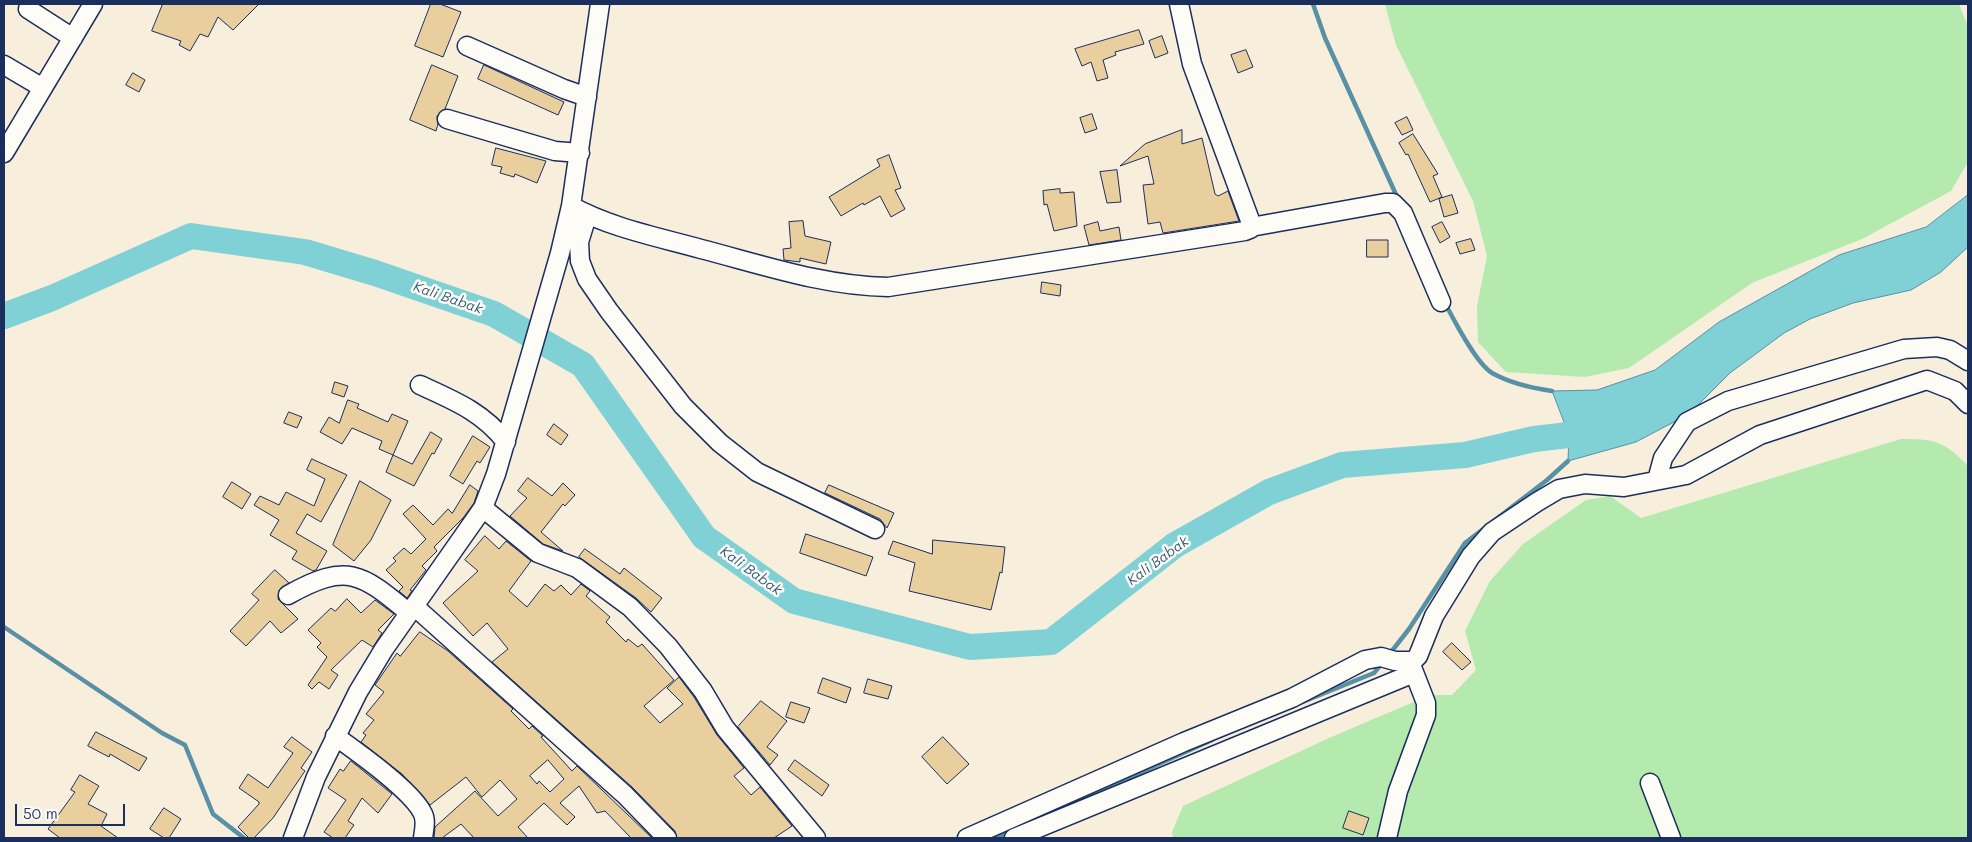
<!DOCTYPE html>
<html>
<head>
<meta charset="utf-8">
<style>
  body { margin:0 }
  #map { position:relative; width:1972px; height:842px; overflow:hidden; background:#f7eedc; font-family:Mali,sans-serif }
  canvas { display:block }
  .frame { position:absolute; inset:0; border:5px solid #1b2f5e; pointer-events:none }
  .scale { position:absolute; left:15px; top:804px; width:110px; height:22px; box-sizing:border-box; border:2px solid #1b2f5e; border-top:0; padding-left:6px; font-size:15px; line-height:18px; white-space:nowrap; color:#1b2f5e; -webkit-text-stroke:4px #fdfcf7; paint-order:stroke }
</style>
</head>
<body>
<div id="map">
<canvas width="1972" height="842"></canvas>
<div class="frame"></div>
<div class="scale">50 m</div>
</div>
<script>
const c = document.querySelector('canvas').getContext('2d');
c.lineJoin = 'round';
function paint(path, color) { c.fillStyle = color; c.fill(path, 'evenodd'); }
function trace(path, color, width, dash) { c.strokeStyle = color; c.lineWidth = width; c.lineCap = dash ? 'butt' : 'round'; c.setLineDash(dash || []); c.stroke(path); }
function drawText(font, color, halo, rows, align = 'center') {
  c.font = font + ' Mali,sans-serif'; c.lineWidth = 5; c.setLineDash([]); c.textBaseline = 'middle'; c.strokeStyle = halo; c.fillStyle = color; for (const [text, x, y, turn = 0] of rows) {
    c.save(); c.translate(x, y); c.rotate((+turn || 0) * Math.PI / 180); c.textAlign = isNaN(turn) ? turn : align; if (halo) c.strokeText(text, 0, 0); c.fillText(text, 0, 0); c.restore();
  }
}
const green = new Path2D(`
  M1385 4H1959L1968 27V162L1951 191 1862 239 1752 283 1629 368 1585 377 1506 372 1478 342 1477 306 1487 256 1473 201 1396 45Z
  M1901 439C1936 439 1944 441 1968 466V838H1173L1172 832 1183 806 1329 738 1430 695H1452L1476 670 1465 631 1490 581 1523 544 1586 500 1610 496 1641 518Z`);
const water = new Path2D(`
  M1968 195V247L1941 272 1911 290 1853 303 1810 319 1784 333 1730 373 1689 414 1636 442 1568 461 1569 435 1552 391 1597 390 1655 370 1719 322 1839 255 1926 227Z`);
const stream = new Path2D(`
  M1313 4 1325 38 1398 199
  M1446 305C1455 322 1476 363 1492 373 1510 383 1531 388 1552 391
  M4 627 162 733 185 745 213 814 244 838
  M1388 656 1409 629 1465 543 1547 480 1568 461
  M1300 703 1374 673 1383 662
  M1030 822 1212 740
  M995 838 1012 831`);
const river = new Path2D(`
  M4 316 52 298 191 236 305 252 375 273 494 314 583 365 704 537 794 601 970 647 1051 642 1175 545 1269 492 1342 465 1465 455 1534 439 1569 435`);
const building = new Path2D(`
  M163 4H259L233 30 218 17 208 37 200 34 190 51 179 45 181 41 152 31Z
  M431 4H440L461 12 443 57 415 46Z
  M1139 30 1144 44 1115 52 1116 55 1103 60 1108 78 1097 81 1091 62 1082 66 1075 49Z
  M1162 36 1168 53 1155 58 1149 41Z
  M1246 50 1253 67 1238 73 1231 55Z
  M432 65 458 76 445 109 437 116 438 124 436 131 410 120Z
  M484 65 564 102 558 115 478 79Z
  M133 73 145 80 139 92 126 85Z
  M1092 114 1097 129 1085 133 1080 118Z
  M1407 117 1413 130 1402 135 1395 123Z
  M1182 130V144L1202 138 1215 194 1218 196 1228 191 1239 221 1163 233 1160 222 1148 224 1143 185 1154 184 1148 156 1120 166 1145 144Z
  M1413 134 1438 174 1433 176 1442 197 1430 202 1408 154 1406 155 1399 143Z
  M496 148 546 161 537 183 515 174 514 177 500 173 502 167 492 165Z
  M889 155 901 188 895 190 905 209 891 217 880 196 864 205 863 203 841 216 829 197 880 166 877 160Z
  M1117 170 1121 202 1107 203 1100 172Z
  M1060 189V193L1074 192 1077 226 1054 231 1047 204 1044 205 1043 191Z
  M1452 195 1458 213 1444 217 1439 199Z
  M803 221 805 236 831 242 826 264 800 258V262L784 260 783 249 791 248 789 222Z
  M1098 222 1100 231 1119 227 1121 240 1089 245 1084 226Z
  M1442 222 1450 237 1440 243 1432 227Z
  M1471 239 1475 250 1460 254 1456 243Z
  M1367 240H1388V257H1367Z
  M1042 282 1061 285 1060 296 1041 293Z
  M335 382 348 386 344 397 332 393Z
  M348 400 359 404 357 408 388 422 392 414 408 421 393 455 379 449 382 441 352 428 342 444 320 432 329 417 339 423Z
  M289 412 302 417 297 428 284 423Z
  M554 424 568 435 561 445 547 435Z
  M431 432 442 439 434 454 432 453 414 486 386 472 393 455 412 464Z
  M473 436 490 447 480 463 477 461 463 484 450 476Z
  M312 459 347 475 321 522 307 514 296 533 327 551 316 570 313 571 292 559 297 551 270 535 279 520 254 505 260 496 279 505 286 492 314 506 325 479 307 470Z
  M528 478 552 496 563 483 575 495 565 506 563 504 541 532 563 551 543 544 510 516 527 498 518 491Z
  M360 481 391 500 371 540 354 561 333 545Z
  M232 482 251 494 242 509 223 497Z
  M470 485 478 491 474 503 463 518 434 547 437 551 422 566 426 570 410 590 412 591 407 598 399 591 403 587 386 570 396 561 393 558 404 548 411 554 426 539 403 514 413 505 433 525 448 509 452 513Z
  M829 485 894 513 887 528 880 519 825 493Z
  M806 534 873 557 866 576 800 553Z
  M485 536 499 549 506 541 531 561 509 591 527 607 545 584 554 591 561 585 571 595 581 584 590 591 586 596 610 617 606 622 626 642 628 639 638 647 642 644 674 680 644 706 660 723 683 704 667 688 679 677 694 697 717 735 744 768 734 776 751 795 760 787 792 826 774 838H677L675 831 632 787 492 662 508 649 487 623 473 636 443 603 478 571 465 560Z
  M933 540 1005 547 1002 573 1000 572 991 610 909 591 915 563 888 554 893 541 932 554Z
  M585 549 620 574 624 568 662 598 651 612 636 598 579 557Z
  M275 570 289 583 279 590 278 599 298 619 281 633 270 621 246 646 230 631 259 600 252 594Z
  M347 599 361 613 375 600 394 614 378 630 382 633 373 647 362 640 331 670 338 675 329 689 319 682 312 689 308 685 327 657 317 647 321 643 308 630 331 608 335 611Z
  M420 632 448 651 513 709 511 711 529 729 532 726 543 736 541 737 572 771 577 766 652 838H631L605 811 597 813 579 786 560 803 575 817 567 825 544 803 518 827 528 838H474L461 824 442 838H434L435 827 475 791 498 816 517 799 500 780 482 797 466 777 430 805 402 774 361 742 366 735 363 733 374 720 366 714 384 692 375 685 397 653 400 656ZM548 760 564 779 550 792 539 781 537 784 530 776Z
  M1452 643 1471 662 1462 670 1443 652Z
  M823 678 851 688 846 703 818 693Z
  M868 679 892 686 888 699 864 693Z
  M761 701 787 721 767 747 778 755 770 765 738 727Z
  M791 702 810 708 804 723 786 717Z
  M96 732 147 758 139 771 110 754 109 757 88 746Z
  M292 737 312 752 301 768 305 771 273 818 254 838H249L238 827 259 804V802L239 788 248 774 268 788 293 753 284 747Z
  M943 737 969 764 947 784 922 757Z
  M795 760 829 785 822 796 788 770Z
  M351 761 392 794 378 813 362 798 348 821 354 825 345 838H333L324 832 346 800 328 788 340 769 343 771Z
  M80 775 99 786 88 804 107 814 101 826 118 838H60L48 829 75 792 71 790Z
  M164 808 181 819 169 838H164L150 829Z
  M1349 811 1369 818 1363 835 1343 828Z`);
const minor = new Path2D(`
  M28 9 73 38
  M467 46 564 89 587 97
  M4 65 43 88
  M447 119 555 151 580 153
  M4 153 93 4
  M571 206C611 228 658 237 701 249 763 265 824 286 888 287L1245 231 1250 229 1251 223 1192 64 1179 4
  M587 216 579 242 580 261 587 279 609 311 683 406 720 443 757 472 875 529
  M1251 227 1385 203H1393L1403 213 1441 302
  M420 385C453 400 483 412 506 442
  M1657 480 1663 458 1687 422 1728 401 1904 349 1937 347 1950 350 1968 361
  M483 508 538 553 577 568 630 607 668 646 703 691 725 728 816 838
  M288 595C347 562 361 573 409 613
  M414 606 625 795 667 838
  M335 736C357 752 410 789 422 812 427 820 424 829 423 838
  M1650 783 1671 838
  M293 838 316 777 358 692 384 649 483 508 496 474 560 253 571 206 600 4
  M967 838 1184 742 1292 698 1365 660 1381 657 1395 661H1413L1418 656 1434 616 1471 556 1492 532 1537 502 1559 489 1585 484 1624 487 1686 475 1760 435 1927 380 1955 391 1968 404
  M1014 838 1414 673
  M1387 838 1398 791 1426 715V703L1410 662`);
const waterNames = [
  ["Kali Babak",448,298,19],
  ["Kali Babak",1158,561,-36],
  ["Kali Babak",751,571,36]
];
paint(green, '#b4eaad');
paint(water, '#80d1d6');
trace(water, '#5890a6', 1);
trace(stream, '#5890a6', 4.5);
trace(river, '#80d1d6', 26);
paint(building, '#e9ce9e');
trace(building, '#1b2f5e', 1);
trace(minor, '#1b2f5e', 21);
trace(minor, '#fdfcf7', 18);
drawText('italic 14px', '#34587c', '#fdfcf7', waterNames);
</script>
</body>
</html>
